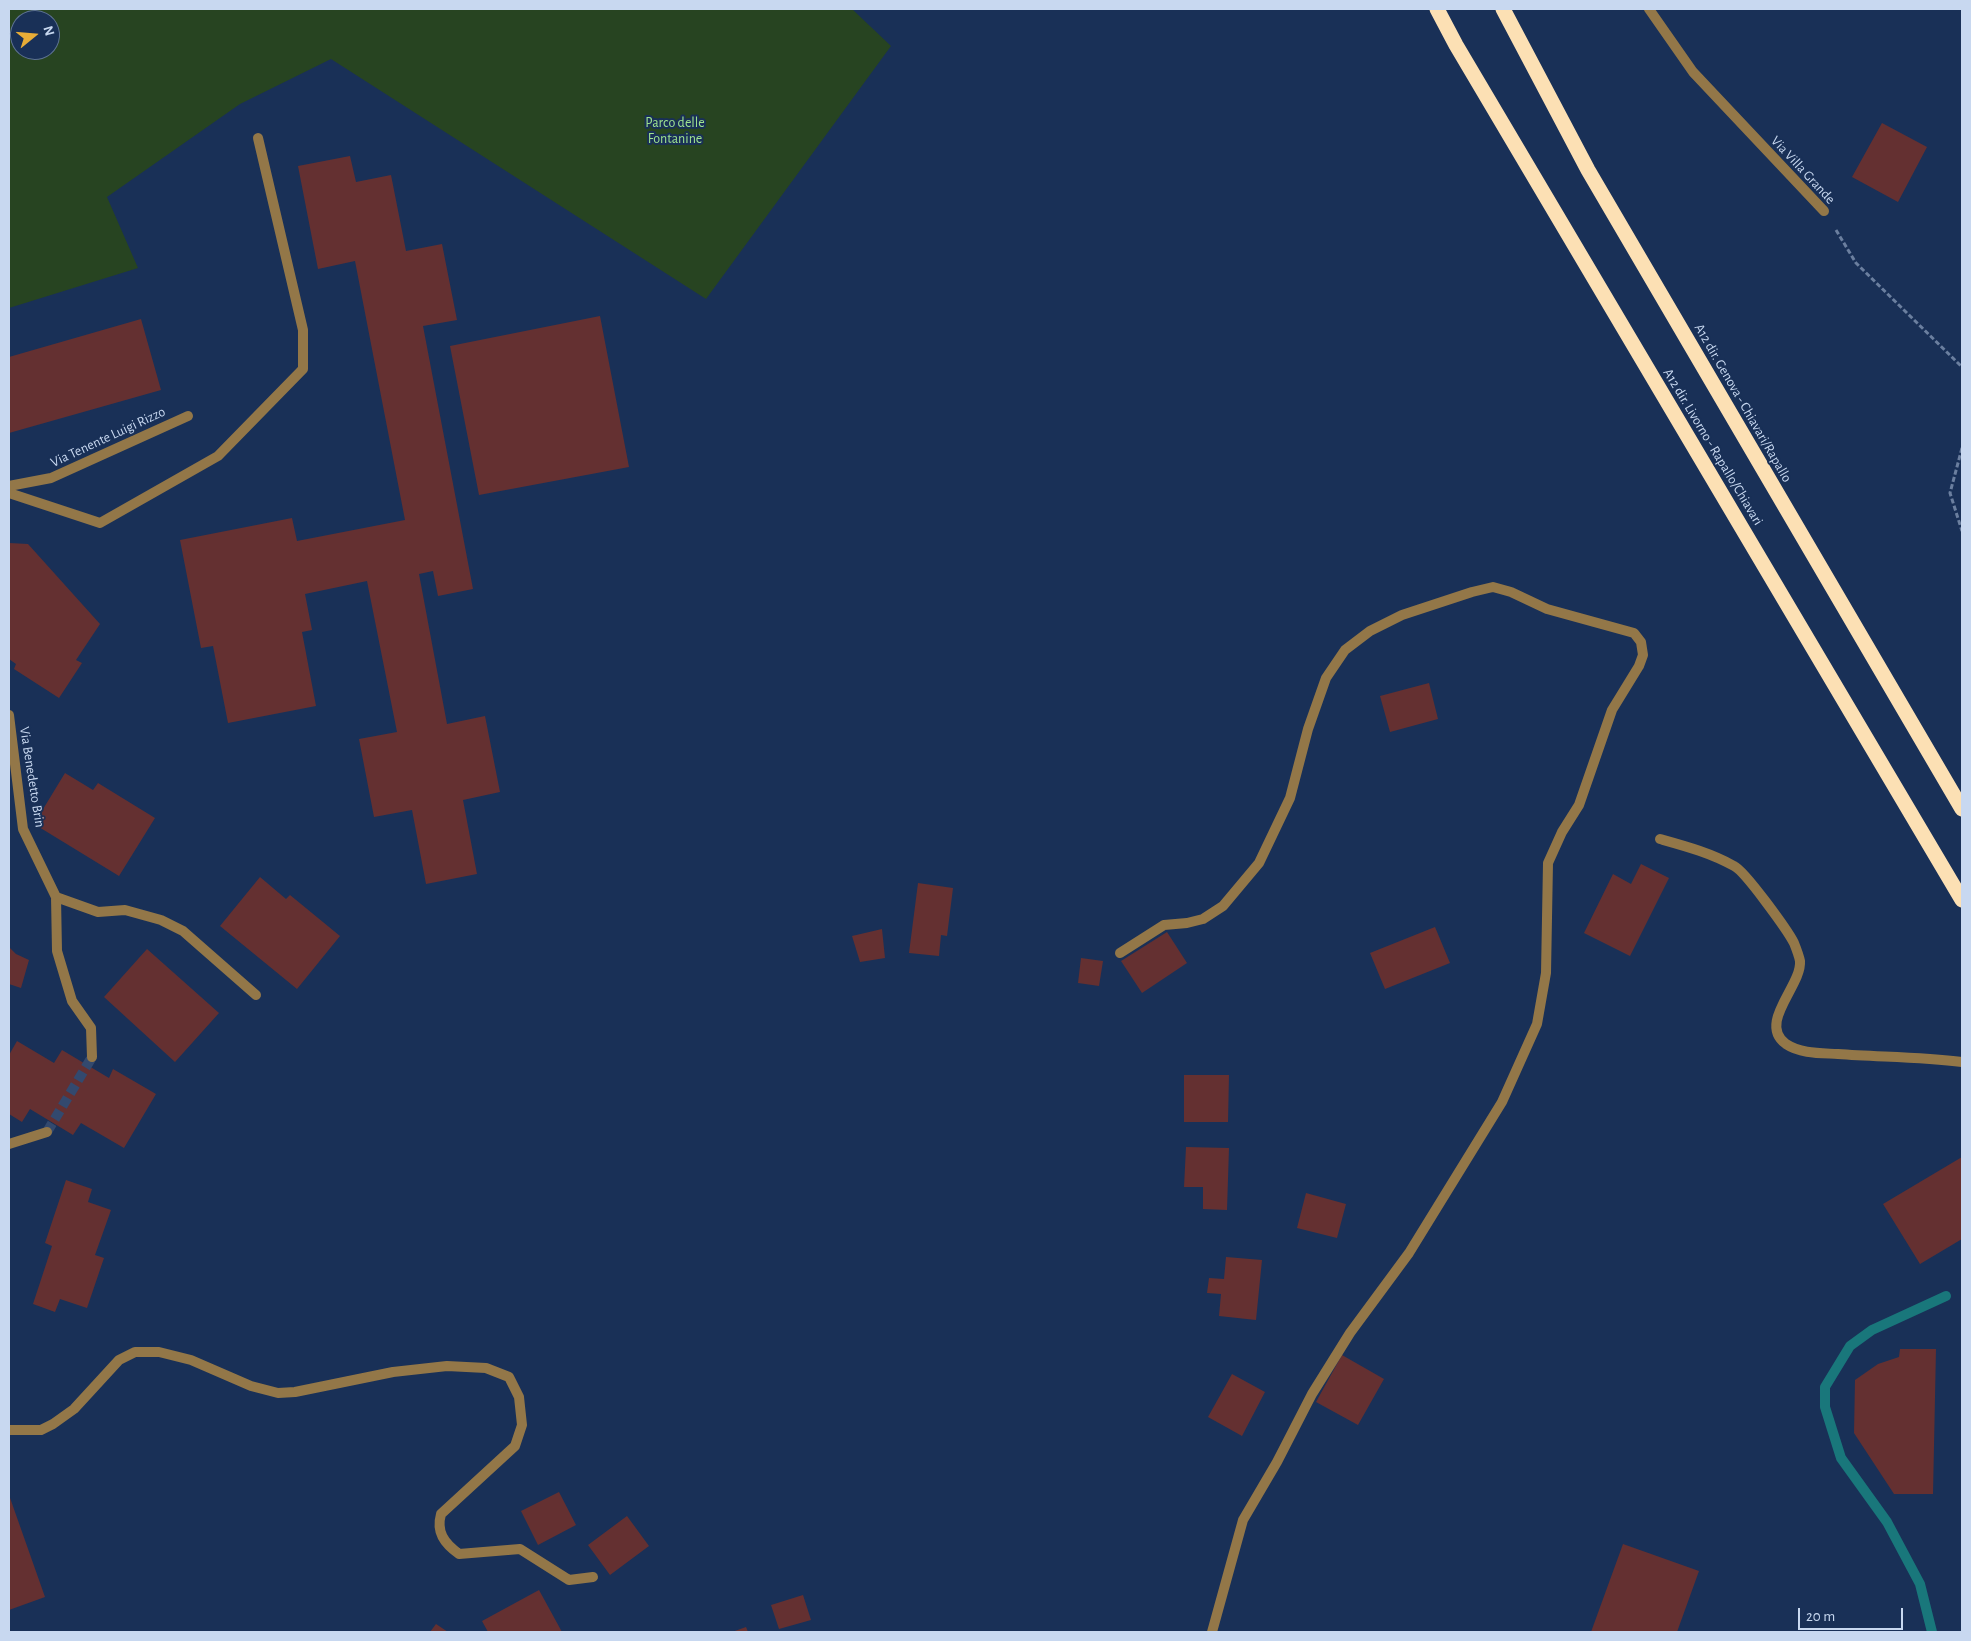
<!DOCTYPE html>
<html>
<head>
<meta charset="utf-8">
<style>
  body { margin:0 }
  #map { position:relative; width:1971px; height:1641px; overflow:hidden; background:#193057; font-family:"Alegreya Sans",sans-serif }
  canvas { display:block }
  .frame { position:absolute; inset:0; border:10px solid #c8d8f0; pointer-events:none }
  .north { position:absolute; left:10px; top:10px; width:50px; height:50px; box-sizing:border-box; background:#193057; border:1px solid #5f7394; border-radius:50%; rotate:73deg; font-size:14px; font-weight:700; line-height:20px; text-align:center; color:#c8d8f0 }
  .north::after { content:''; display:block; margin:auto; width:18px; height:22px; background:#e7ac37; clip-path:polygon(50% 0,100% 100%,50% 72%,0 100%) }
  .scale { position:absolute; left:1798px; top:1608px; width:105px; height:22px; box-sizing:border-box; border:2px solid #c8d8f0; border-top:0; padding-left:6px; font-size:15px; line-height:18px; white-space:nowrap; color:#c8d8f0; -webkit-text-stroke:4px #193057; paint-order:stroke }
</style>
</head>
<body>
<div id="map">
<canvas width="1971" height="1641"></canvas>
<div class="frame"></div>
<div class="north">N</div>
<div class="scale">20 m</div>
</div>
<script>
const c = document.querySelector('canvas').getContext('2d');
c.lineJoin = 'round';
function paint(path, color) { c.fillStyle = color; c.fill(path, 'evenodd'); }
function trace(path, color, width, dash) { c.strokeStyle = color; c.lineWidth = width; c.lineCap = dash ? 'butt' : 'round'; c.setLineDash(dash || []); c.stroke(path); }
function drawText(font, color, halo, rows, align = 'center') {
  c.font = font + ' "Alegreya Sans",sans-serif'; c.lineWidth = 4; c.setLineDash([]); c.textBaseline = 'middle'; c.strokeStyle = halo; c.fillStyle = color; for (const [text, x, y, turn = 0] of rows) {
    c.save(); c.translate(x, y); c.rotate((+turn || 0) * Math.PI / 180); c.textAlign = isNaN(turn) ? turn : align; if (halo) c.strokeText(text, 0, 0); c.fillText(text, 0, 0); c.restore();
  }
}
const green = new Path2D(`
  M9 9H852L891 46 706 299 331 59 240 104 107 197 138 268 9 308ZM20 20H50V50H20Z`);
const stream = new Path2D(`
  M1932 1632 1920 1584 1887 1522 1841 1458 1825 1407V1387L1850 1346 1872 1330 1946 1296`);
const building = new Path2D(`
  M1882 123 1927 147 1898 202 1852 177Z
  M350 156 356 182 391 175 406 251 442 244 457 320 423 326 473 589 438 596 433 571 419 574 447 724 485 716 500 792 463 800 477 874 426 884 412 810 374 817 359 739 397 732 367 581 305 594 312 630 302 632 316 706 228 723 213 646 201 648 180 540 292 518 297 541 405 520 355 261 318 269 298 166Z
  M600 316 629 467 479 495 450 346Z
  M141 319 161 390 9 433V357Z
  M9 543 28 544 100 624 76 660 82 663 59 698 14 669 16 664 9 659Z
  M1429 683 1438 719 1390 732 1380 696Z
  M65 773 93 790 98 783 155 818 119 876 34 824Z
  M1641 864 1669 878 1630 956 1584 933 1613 874 1631 884Z
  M260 877 286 899 290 895 340 936 297 989 220 926Z
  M918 883 953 888 947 936 941 935 939 956 909 953Z
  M1435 927 1450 963 1385 989 1370 953Z
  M882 929 885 958 860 962 852 936Z
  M1167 932 1187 963 1142 993 1121 961Z
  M9 947 16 954 29 960 21 988 9 984Z
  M147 949 219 1013 175 1062 104 997Z
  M1081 958 1103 961 1099 986 1078 983Z
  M17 1041 54 1063 62 1050 109 1078 113 1069 156 1094 124 1148 81 1123 73 1135 30 1109 22 1122 9 1114V1055Z
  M1184 1075H1229L1228 1122H1184Z
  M1186 1147 1229 1148 1227 1210 1203 1209V1187H1184Z
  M1962 1157V1239L1920 1264 1883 1204Z
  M66 1180 92 1189 88 1202 111 1210 95 1255 104 1258 87 1308 60 1299 55 1312 33 1304 52 1246 45 1243Z
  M1306 1193 1346 1204 1337 1238 1297 1228Z
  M1226 1257 1262 1260 1256 1320 1219 1316 1221 1294 1207 1293 1209 1278 1224 1279Z
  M1900 1349H1936L1933 1494H1894L1854 1433 1855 1380 1878 1364 1899 1357Z
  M1342 1355 1384 1379 1358 1425 1316 1402Z
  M1232 1374 1265 1392 1242 1436 1208 1417Z
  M559 1492 576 1525 538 1545 521 1511Z
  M9 1495 45 1597 9 1610Z
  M627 1516 649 1546 610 1575 588 1545Z
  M1623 1544 1699 1571 1677 1632H1591Z
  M539 1590 562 1632H488L482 1621Z
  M803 1595 811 1620 779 1629 771 1605Z
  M436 1624 448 1632H430Z
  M746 1627 748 1632H732Z`);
const streetTunnel = new Path2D(`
  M47 1132 92 1057`);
const path = new Path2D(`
  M1836 230 1856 263 1962 367
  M1962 448 1950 493 1962 531`);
const lane = new Path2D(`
  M9 493 100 523 218 456 303 369V330L258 138
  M1660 839C1685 846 1711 853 1734 866 1745 871 1788 931 1794 943 1796 948 1799 956 1800 961 1802 986 1757 1023 1786 1044 1801 1054 1821 1053 1838 1054 1879 1057 1921 1057 1962 1062
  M9 1430H41L53 1424 74 1409 119 1360 135 1352H159L191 1360 251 1386 278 1393 295 1392 393 1372 447 1366 486 1368 509 1377 519 1397 522 1425 515 1446 441 1514C436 1532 444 1543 459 1554L520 1549 569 1580 593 1577`);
const street = new Path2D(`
  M1649 9 1693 72 1824 211
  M9 486 51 478 188 416
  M9 715 23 829 56 897 57 951 72 1001 91 1028 92 1057
  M56 897 98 912 125 910 161 920 183 931 256 995
  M1120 953 1164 925 1187 923 1203 919 1223 906 1259 863 1290 798 1308 729 1326 678 1345 650 1370 631 1402 615 1472 592 1493 587 1511 592 1547 609 1634 633 1641 642 1643 655 1639 666 1612 710 1579 805 1562 832 1548 863 1546 973 1537 1024 1502 1102 1409 1253 1350 1333 1312 1394 1277 1462 1243 1520 1212 1632
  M9 1144 47 1132`);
const highway = new Path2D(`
  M1437 9 1456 45 1962 900
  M1503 9 1588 170 1962 809`);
const parkNames = [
  ["Parco delle",675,123],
  ["Fontanine",675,139]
];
const streetNames = [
  ["Via Villa Grande",1803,170,47],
  ["A12 dir. Genova - Chiavari/Rapallo",1743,403,60],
  ["Via Tenente Luigi Rizzo",108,437,-25],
  ["A12 dir. Livorno - Rapallo/Chiavari",1713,447,59],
  ["Via Benedetto Brin",32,777,81]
];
paint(green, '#274421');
trace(stream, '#19777b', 10);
paint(building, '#643031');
trace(streetTunnel, '#33496e', 10, [10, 5]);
trace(path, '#6b7f9f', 3, [5, 2.5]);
trace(lane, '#937748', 10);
trace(street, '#937748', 10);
trace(highway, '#fce0b4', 15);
drawText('14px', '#9fe38f', '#193057', parkNames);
drawText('14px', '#c8d8f0', '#193057', streetNames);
</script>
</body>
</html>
